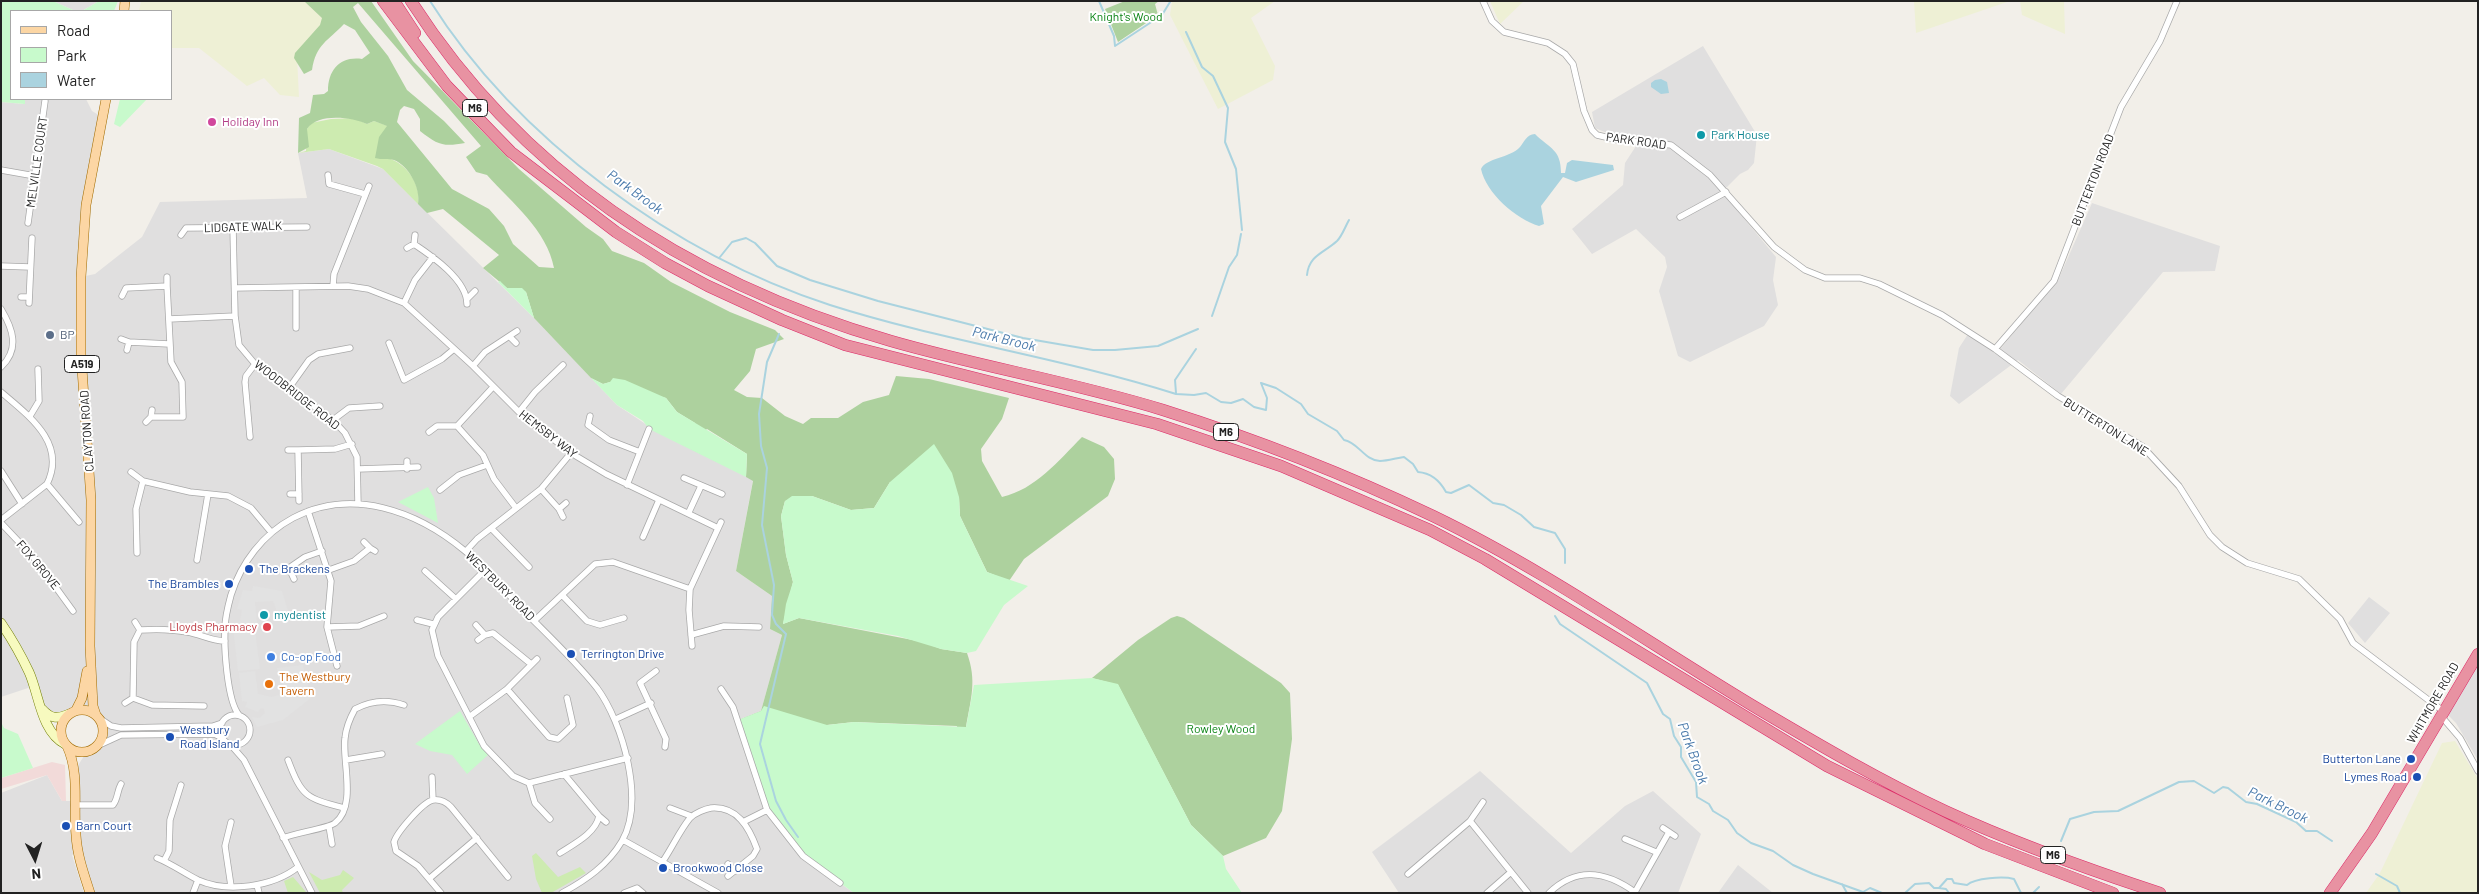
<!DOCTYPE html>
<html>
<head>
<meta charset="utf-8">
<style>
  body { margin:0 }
  #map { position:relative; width:2479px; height:894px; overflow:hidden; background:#f2efe9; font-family:Barlow,sans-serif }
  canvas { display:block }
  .frame { position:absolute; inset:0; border:2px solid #222; pointer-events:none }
  .legend { position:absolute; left:10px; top:10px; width:162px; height:90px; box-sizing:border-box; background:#fff; border:1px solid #a7a7a7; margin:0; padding:6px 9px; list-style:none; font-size:15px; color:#222 }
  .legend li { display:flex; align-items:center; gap:10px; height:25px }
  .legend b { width:25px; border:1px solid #a7a7a7 }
  .north { position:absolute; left:10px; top:834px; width:50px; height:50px; -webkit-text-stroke:4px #fff; paint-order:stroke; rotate:175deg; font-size:14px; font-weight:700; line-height:20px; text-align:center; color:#222 }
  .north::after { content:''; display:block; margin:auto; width:18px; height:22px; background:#222; clip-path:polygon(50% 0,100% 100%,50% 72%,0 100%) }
</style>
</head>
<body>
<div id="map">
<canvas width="2479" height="894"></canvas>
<div class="frame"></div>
<ul class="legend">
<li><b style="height:6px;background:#fcd6a4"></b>Road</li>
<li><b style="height:14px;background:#c8facc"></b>Park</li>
<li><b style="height:14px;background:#aad3df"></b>Water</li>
</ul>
<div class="north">N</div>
</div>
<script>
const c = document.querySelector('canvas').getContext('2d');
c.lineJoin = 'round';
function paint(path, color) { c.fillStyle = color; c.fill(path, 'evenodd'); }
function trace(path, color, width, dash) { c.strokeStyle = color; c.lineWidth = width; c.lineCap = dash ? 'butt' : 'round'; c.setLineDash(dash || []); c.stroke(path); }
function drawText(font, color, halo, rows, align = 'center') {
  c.font = font + ' Barlow,sans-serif'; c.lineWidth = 4; c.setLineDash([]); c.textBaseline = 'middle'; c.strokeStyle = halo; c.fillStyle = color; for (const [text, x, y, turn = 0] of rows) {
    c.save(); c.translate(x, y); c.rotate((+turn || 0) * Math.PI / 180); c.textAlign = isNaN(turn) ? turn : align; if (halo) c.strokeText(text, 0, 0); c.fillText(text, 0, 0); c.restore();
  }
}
const residential = new Path2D(`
  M53 1H99L82 11H75Z
  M1703 46 1757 135 1754 163 1748 170 1740 174 1722 192 1776 257 1773 280 1778 305 1764 326 1690 362 1678 356 1659 291 1667 267 1665 257 1636 229 1592 254 1572 229 1623 185 1625 163 1636 146 1637 137 1614 136 1595 128 1592 112Z
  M25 99H86L92 111 102 117 81 277 95 274 142 237 160 202 307 198 298 153 329 149 383 169 534 318 617 405 656 431 753 480 736 571 772 596 770 629 782 635 761 711 738 720 840 883 854 893H90L78 852 72 855 84 893H1V793L47 775 62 801H74L77 767 84 756 97 746 103 734 99 718 88 710 48 716 34 686 1 697V102L24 104Z
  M2092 203 2220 246 2215 271 2163 272 2061 394 2018 360 1959 404 1950 396 1959 348 1968 334 1996 354 2059 278Z
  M2369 597 2390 613 2365 643 2348 623Z
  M2478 664V760L2456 723 2447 714Z
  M1480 771 1571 853 1625 806 1653 791 1701 834 1678 893H1399L1372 852Z
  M1738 865 1773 893H1718Z`);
const commercial = new Path2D(`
  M52 762 65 765 66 801H62L47 775 1 789V778Z`);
const farmland = new Path2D(`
  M141 1H313L334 23 297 57 299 97 280 95 264 78 247 86 199 48H171V11H139Z
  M1172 1H1275L1251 18 1275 66 1273 80 1218 109 1170 15Z
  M1490 1H1524L1500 24Z
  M1914 1H2010L1916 33Z
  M2020 1H2064L2065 34 2022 15Z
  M2455 741 2478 779V893H2366L2380 873 2442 743Z`);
const grass = new Path2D(`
  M354 118 367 124 374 121 388 126V158C406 163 422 185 418 204L383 169 377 166 329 149 298 153 306 151 307 129 311 123 331 119Z
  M536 853 558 877 580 867 586 873 551 893H542L536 879 532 856Z
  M343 870 354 878 342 890 343 893H320L309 872 322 880 340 875Z
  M293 877 306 892V893H288L284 881Z`);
const forest = new Path2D(`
  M304 1H371L413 61 519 169 586 227 603 239 612 251 644 263 671 282 730 312 775 330 784 339 756 349 750 371 734 390 747 397 762 398 785 416 803 424 811 418H838L863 402 889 395 896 376 929 379 1009 398 1002 419 981 449 982 461 1002 497C1036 489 1058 461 1082 437L1104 447 1114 459 1115 479 1108 496 1024 559 1009 581 987 572 960 516 959 497 890 482 874 508 851 510 812 496 785 501 781 516 786 555 793 582 783 624 799 618 923 642 941 649 967 653C977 681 971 698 966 727L956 733 957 726 854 722 827 725 854 893 741 719 761 711 782 635 770 629 772 596 736 571 753 481 746 477 747 454 707 429 702 433 697 452 684 445 695 423 677 412 666 398 610 382 603 384 591 378 534 318 526 292 515 288H507L483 268 499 255 443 209 427 213 418 204C421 189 409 166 394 160 388 158 382 160 375 158L379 137 387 126 374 121 367 124C351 117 318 113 307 129L309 147 298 153 299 118 310 113 313 95 324 94 328 91C328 69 341 56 362 59L370 53 355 30 344 24C328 41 316 44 312 70L304 74 294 58 295 53 320 25 322 18ZM358 3 481 146 466 157 476 172 487 175C512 203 547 230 554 268L539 267 513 244 504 226 489 209 452 189 397 122 400 110 404 106 414 109 420 119V131C438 145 443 147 465 143L444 121 407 90 388 56 361 22 353 7Z
  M1125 1H1159L1155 4 1158 15 1118 42 1105 9Z
  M1177 616 1184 618 1281 683 1290 693 1292 739 1282 811 1266 838 1223 856 1191 825 1118 685 1092 678 1138 640 1171 618Z`);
const park = new Path2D(`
  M1 1H53L75 11H82L99 1H118L114 11H11V99H25V104L1 102Z
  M120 99H147L120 127 114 124Z
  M500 281 507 288H522L526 292 534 318 498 282Z
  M591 378 603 384 610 382 613 378 625 380 666 398 677 412 747 454 746 477 649 429 643 421 617 405Z
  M934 444 952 473 959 497 960 516 987 572 1028 586 1004 605 976 651 967 653 941 649 898 636 799 618 783 624 786 604 793 582 786 555 781 516 785 501 792 496H812L851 510 874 508 890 482Z
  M428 487 434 498 438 523 398 502Z
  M1092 678 1118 684 1191 825 1223 856 1226 869 1242 893H854L803 856 767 810 738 720 761 711 764 706 827 725 854 722 966 727 974 685Z
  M460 711 479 744 488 755 467 774 452 755 430 751 415 744Z
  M1 722 4 728 18 734 33 768 1 778Z`);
const parking = new Path2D(`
  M253 586 282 591 291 621 281 622 273 601 255 602 257 623H254L260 669 238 671 233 627 239 626 242 610 237 609 243 590 252 591Z
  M303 665 311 698 283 720 257 727 252 717 259 718 265 713 264 709 261 708 258 712 245 707 247 702 242 701 239 673 255 671 258 694 272 697 282 694 283 677H278L277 668Z`);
const water = new Path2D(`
  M1655 80 1661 79 1667 82 1669 93 1661 94 1651 87V83Z
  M1535 134C1550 149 1561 149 1561 173H1565L1567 163 1572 160 1613 165 1614 170 1576 182 1563 177 1541 206 1544 224 1539 226C1516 219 1486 193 1481 169 1486 158 1510 158 1520 147 1525 141 1526 135 1535 134Z`);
const stream = new Path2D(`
  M430 1C517 139 676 255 830 305 943 341 1063 358 1176 394L1194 395 1206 393 1221 402 1231 403 1243 399 1254 407 1266 410 1267 398 1261 383 1276 388 1301 404 1308 414 1337 431 1344 440C1358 442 1365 461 1380 461 1388 461 1396 458 1404 457L1413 464 1418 472C1431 473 1440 481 1446 492L1451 493 1469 485 1493 503 1504 505 1521 515 1534 527 1555 533 1565 549V563
  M1099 1 1114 36 1115 46 1162 15 1170 2
  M1186 32 1202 67 1213 76 1228 108 1225 142 1236 169 1242 230
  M720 257 732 242 746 238 755 243 777 266 810 280 878 301 1023 338 1093 350H1115L1158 346 1198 329
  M1307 275C1309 255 1324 253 1337 241 1342 236 1345 227 1349 220
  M1212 316 1229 267 1237 255 1241 234
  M779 334 767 362 759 414 761 446 767 468 762 525 774 585 772 615 776 624 786 634 760 744 776 801 786 820 798 837
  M1176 393 1175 380 1196 349
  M1555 616 1560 624 1647 683 1663 714 1670 719 1674 736 1681 747V757L1696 782 1697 797 1709 804 1713 811 1728 820 1737 833 1751 843 1773 851 1793 865 1813 874 1863 892 1870 888 1882 893
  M2061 841 2070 819 2094 812 2118 811 2179 782 2194 781 2214 793 2223 787 2228 788 2246 802 2257 804 2296 822 2306 831H2317L2332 841
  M2376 874 2397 886 2400 893
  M1842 884 1847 893
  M1939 888 1946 889 1949 893
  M1905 893 1915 884 1929 883 1934 888H1939L1947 879H1952L1954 883 1967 885C1975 878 2003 876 2014 879L2021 893
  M2033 893 2039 887
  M2429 893H2439`);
const street = new Path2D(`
  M1483 1 1492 21 1504 32 1548 43 1565 54 1573 64 1584 111 1592 130 1597 135 1618 140 1671 145 1710 175 1774 247 1805 270 1825 278H1860L1879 284 1942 315 1995 349 2058 396 2142 446 2179 486 2210 535 2222 547 2247 563 2299 579 2340 619 2353 643 2443 711
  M1 170 35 176
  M328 175 329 184 365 194
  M1680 217 1726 192
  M28 223 45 101
  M233 228 235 316 239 345 255 364 333 420 345 433 357 457 358 504
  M181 235 186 228 307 227
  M414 244 415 235
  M407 248 414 244C432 256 467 280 467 304
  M1 266 30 267
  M167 286V277
  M333 286 334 274 369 186
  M296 287V328
  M235 288 348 286 368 289 404 303 473 366 519 412 571 453 606 474 718 528
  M122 296 126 288 167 286 171 362 182 382 183 417H151L146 422
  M21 297H29
  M467 299 475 291
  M29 303 32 238
  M404 303 415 280 433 257
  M1 309C13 329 20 349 1 367
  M169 319 235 316
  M510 337 516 343
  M121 339 129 342 169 344
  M389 343 404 380 442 359 454 349
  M1995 349 2054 281 2121 107 2160 41 2177 1
  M127 350 129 342
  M473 366 485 352 517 331
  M289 388 309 360 318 354 350 348
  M1 392C29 416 67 443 47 484L1 520
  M519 412 535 392 563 365
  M30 416 39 401 38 369
  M590 416 588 425 609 440 640 452 627 485
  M151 417 152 410
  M333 420 349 408 380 406
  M457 426 483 455 494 479 516 508
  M429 432 437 426H457L493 387
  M250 437 245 382 246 376 255 364
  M288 450H298
  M640 452 649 429
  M358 469 418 467
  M407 469V461
  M1 471 22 504
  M131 472 143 481
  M684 478 722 494
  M47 484 79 522
  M541 489 559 509 563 517
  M440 490 459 475 487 465
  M290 494H299
  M299 501 298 450 335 449 352 444
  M559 509 566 503
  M308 511 331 581 327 627 337 666
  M689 512 701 486
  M1 523 36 560 73 611
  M491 528 529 567
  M643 537 659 500
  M364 542 370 548
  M466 551 477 539 541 489 571 453
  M137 553 136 509 143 481 190 492 228 496 251 508 271 532
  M197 560 208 494
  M329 570 354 561 370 548 375 551
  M425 571 456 599
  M484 571 438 617 432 630 438 656 484 746 513 776 529 783 628 758
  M294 579 289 568 305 557 322 551
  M562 595 587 621 600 625 624 618
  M417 620 433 624
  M534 621 595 564 613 562 690 589
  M135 622 140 630
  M476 625 485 635
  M327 627 359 626 384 616
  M485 635 493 633 531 664
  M691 635 724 626 759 627
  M478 640 485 635
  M692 646 689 610 690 589 721 522
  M656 671 640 683 666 739 665 747
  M507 689 549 737 558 739 573 725 567 698
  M721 689 733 707 767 810 803 856 840 883
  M125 703 133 698
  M204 706 152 705 133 698 134 642 140 630C155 629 171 629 187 632 200 634 211 641 225 641
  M220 730a15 15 0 1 1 30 0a15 15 0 1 1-30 0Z
  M239 715C227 701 224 647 225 628 225 617 228 606 231 595 241 563 263 534 293 518 352 487 417 511 465 551 488 570 509 596 530 617 553 640 577 663 597 688 623 723 645 801 622 841 608 865 586 880 562 893
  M2441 716 2460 738 2478 771
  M469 717 507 689 537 659
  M99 718 111 726 121 728 213 726 222 723
  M616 719 651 703
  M230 744 244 760 312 893
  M97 746 121 735 214 734 221 737
  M288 760C302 797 306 798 344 808
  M346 760 382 754
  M432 777 433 800
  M529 783 535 803 550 819
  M74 805H113C118 799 117 791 121 784
  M670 808 691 816
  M599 816 606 822
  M1470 821 1528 893
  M231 822 225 846 231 886
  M743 822 767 810
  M329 826 332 844
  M1663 828 1675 836
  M283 838C295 833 329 828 335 823 357 806 342 761 345 738 346 728 350 718 355 709 372 700 387 699 404 705
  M1625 839 1656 852
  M623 840 718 893
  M560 853C574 844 596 833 599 816L564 774
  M157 858C172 864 184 873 198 880 227 893 273 887 298 867
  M164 861 169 851 170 820 181 785
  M663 861C672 848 680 830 690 818 695 813 705 809 711 808 737 806 749 827 757 849L753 856 728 876
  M728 864 735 871
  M1408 874 1470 821 1483 802
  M430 878 477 838
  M257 885 259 893
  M1635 892 1669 832
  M193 893 198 880
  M441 893 418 866 396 851 394 842C397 832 423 802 433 800 440 799 446 802 451 807L508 877
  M624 893 637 888 643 893
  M1487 893 1511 872
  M1549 893C1577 866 1606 871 1636 893`);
const secondary = new Path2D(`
  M1 623C12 639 21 655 29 672 39 694 41 732 65 744
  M42 709C51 719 57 719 69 714`);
const primary = new Path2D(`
  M124 11 125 1
  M61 731a21 21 0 1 1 42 0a21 21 0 1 1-42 0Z
  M76 710 82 698 87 671
  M96 715 93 706 90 646 91 500 81 354V277L86 205 106 99
  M67 746C80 774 73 805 76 835 77 855 84 874 90 893`);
const highway = new Path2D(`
  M383 1 447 86 511 152 616 232 665 263 708 286 782 320 845 345 1157 424 1281 466 1430 530 1485 559 1827 766 1985 844 2113 893
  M394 1 415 33
  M411 1C524 177 693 284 891 341 981 367 1073 382 1163 410 1255 439 1345 474 1433 516 1547 571 1651 645 1760 710 1821 746 1881 781 1945 811 2014 843 2087 869 2160 893
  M2330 893 2372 833 2478 654`);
const markers = [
  [212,122,5,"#d1479c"],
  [1701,135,5,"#0f9aa8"],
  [50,335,5,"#5c6f8a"],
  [249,569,5,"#1a4fb4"],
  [229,584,5,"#1a4fb4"],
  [264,615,5,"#0f9aa8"],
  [267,627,5,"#e0444e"],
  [571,654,5,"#1a4fb4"],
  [271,657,5,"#3f7fe0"],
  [269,684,5,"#e8710a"],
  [170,737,5,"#1a4fb4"],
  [2411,759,5,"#1a4fb4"],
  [2417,777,5,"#1a4fb4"],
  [66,826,5,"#1a4fb4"],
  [663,868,5,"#1a4fb4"]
];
const shields = [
  [475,108,25],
  [82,364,35],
  [1226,432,25],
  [2053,855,25]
];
const shieldNames = [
  ["M6",475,108],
  ["A519",82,364],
  ["M6",1226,432],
  ["M6",2053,855]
];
const parkNames = [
  ["Knight's Wood",1126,17],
  ["Rowley Wood",1221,729]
];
const hotelNames = [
  ["Holiday Inn",222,122]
];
const cultureNames = [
  ["Park House",1711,135],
  ["mydentist",274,615]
];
const streetNames = [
  ["PARK ROAD",1636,141,8],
  ["MELVILLE COURT",37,162,-82],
  ["BUTTERTON ROAD",2093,180,-69],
  ["LIDGATE WALK",243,227,-2],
  ["WOODBRIDGE ROAD",297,395,38],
  ["BUTTERTON LANE",2106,427,32],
  ["CLAYTON ROAD",87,431,-94],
  ["HEMSBY WAY",548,434,38],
  ["FOX GROVE",38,565,50],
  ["WESTBURY ROAD",500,586,45],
  ["WHITMORE ROAD",2433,703,-60]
];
const serviceNames = [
  ["BP",60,335]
];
const transitNames = [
  ["The Brackens",259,569],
  ["The Brambles",219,584,"right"],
  ["Terrington Drive",581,654],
  ["Westbury",180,730],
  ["Road Island",180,744],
  ["Butterton Lane",2401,759,"right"],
  ["Lymes Road",2407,777,"right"],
  ["Barn Court",76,826],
  ["Brookwood Close",673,868]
];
const healthNames = [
  ["Lloyds Pharmacy",257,627]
];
const shopNames = [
  ["Co-op Food",281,657]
];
const foodNames = [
  ["The Westbury",279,677],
  ["Tavern",279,691]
];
const waterNames = [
  ["Park Brook",635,192,36],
  ["Park Brook",1004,339,14],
  ["Park Brook",1693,753,70],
  ["Park Brook",2278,805,26]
];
paint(residential, '#e0dfdf');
paint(commercial, '#f2dad9');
paint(farmland, '#eef0d5');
paint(grass, '#cdebb0');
paint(forest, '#add19e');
paint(park, '#c8facc');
paint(parking, '#e2e2e2');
paint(water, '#aad3df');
trace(stream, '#aad3df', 2);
trace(street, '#a9a9a9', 7);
trace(secondary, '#707d05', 10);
trace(primary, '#a06b00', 10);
trace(highway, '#dc2a67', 12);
trace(street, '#fff', 5.5);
trace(secondary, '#f7fabf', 9);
trace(primary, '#fcd6a4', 9);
trace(highway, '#e892a2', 11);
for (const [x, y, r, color] of markers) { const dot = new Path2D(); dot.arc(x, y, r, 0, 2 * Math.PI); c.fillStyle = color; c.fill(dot); trace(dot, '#fff', 2); }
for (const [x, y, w] of shields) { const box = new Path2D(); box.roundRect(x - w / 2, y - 8.5, w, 17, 4); c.fillStyle = '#fff'; c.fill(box); trace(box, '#222', 1); }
drawText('bold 11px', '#222', null, shieldNames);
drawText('12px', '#0c8416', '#fff', parkNames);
drawText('12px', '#b23c85', '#fff', hotelNames, 'left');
drawText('12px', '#0d838f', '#fff', cultureNames, 'left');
drawText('12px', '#222', '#fff', streetNames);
drawText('12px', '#4e5e75', '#fff', serviceNames, 'left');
drawText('12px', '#164399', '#fff', transitNames, 'left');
drawText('12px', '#be3a42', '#fff', healthNames, 'right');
drawText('12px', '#366cbe', '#fff', shopNames, 'left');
drawText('12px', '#c56008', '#fff', foodNames, 'left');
drawText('italic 14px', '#4a7aab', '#fff', waterNames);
</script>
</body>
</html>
